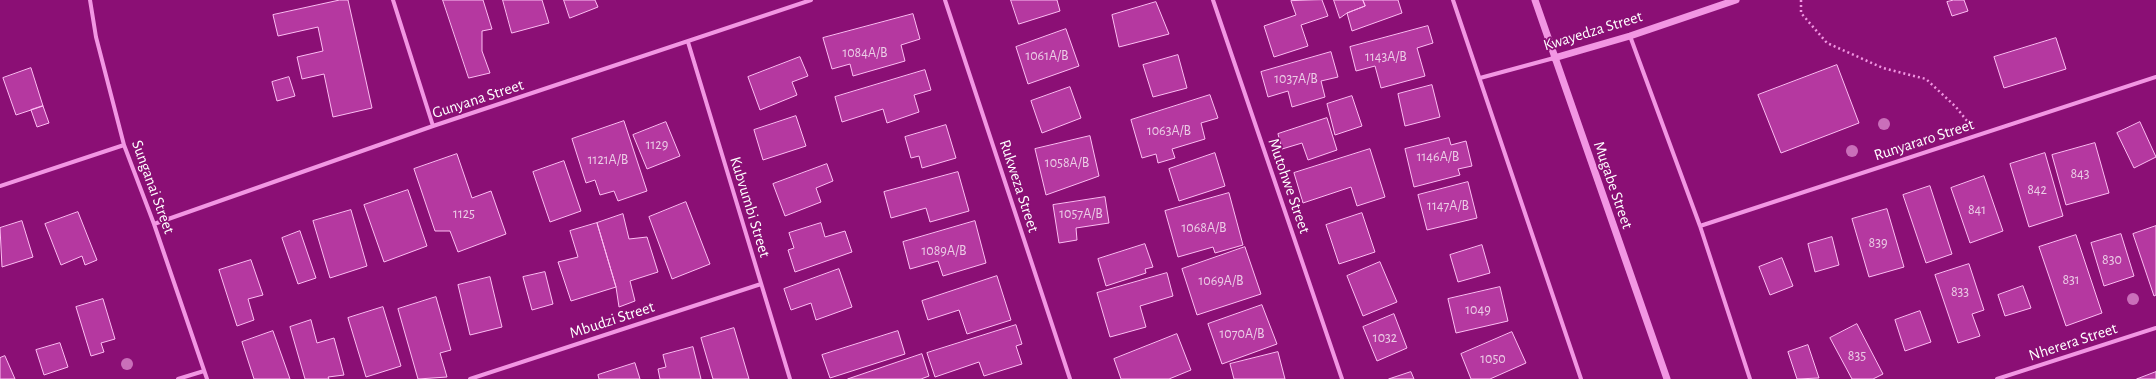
<!DOCTYPE html>
<html>
<head>
<meta charset="utf-8">
<style>
  body { margin:0 }
  canvas { display:block; background:#8b0f75 }
</style>
</head>
<body>
<canvas width="2156" height="379"></canvas>
<script>
const c = document.querySelector('canvas').getContext('2d');
c.lineJoin = 'round';
function paint(path, color) { c.fillStyle = color; c.fill(path, 'evenodd'); }
function trace(path, color, width, dash) { c.strokeStyle = color; c.lineWidth = width; c.lineCap = dash ? 'butt' : 'round'; c.setLineDash(dash || []); c.stroke(path); }
function drawText(font, color, halo, rows, align = 'center') {
  c.font = font + ' "Alegreya Sans",sans-serif'; c.lineWidth = 3.5; c.setLineDash([]); c.textBaseline = 'middle'; c.strokeStyle = halo; c.fillStyle = color; for (const [text, x, y, turn = 0] of rows) {
    c.save(); c.translate(x, y); c.rotate((+turn || 0) * Math.PI / 180); c.textAlign = isNaN(turn) ? turn : align; if (halo) c.strokeText(text, 0, 0); c.fillText(text, 0, 0); c.restore();
  }
}
const building = new Path2D(`
  M340 0H348L372 108 333 117 324 74 302 79 297 57 323 51 318 27 278 36 273 15Z
  M443 0H483L492 29 482 31V51L490 73 469 78Z
  M503 0H542L549 23 512 33Z
  M564 0H595L598 7 570 18Z
  M1011 0H1057L1060 11 1019 24Z
  M1322 0 1328 16 1301 25 1308 46 1274 57 1264 26 1296 15 1291 1Z
  M1334 0H1363L1365 6 1347 13 1340 18Z
  M1363 0H1398L1402 13 1352 31 1347 13 1365 6Z
  M1954 0H1964L1968 11 1952 16 1947 2Z
  M1156 2 1169 34 1119 47 1112 15Z
  M913 14 920 39 901 45 905 61 853 76 850 64 832 69 823 38Z
  M1428 26 1433 43 1417 48 1425 76 1381 88 1375 66 1356 71 1350 47Z
  M1066 29 1079 66 1028 84 1016 47Z
  M2056 38 2066 69 2004 88 1994 57Z
  M1331 52 1338 77 1321 81 1325 97 1292 107 1288 91 1268 97 1261 72Z
  M1178 55 1187 88 1153 97 1143 65Z
  M800 57 808 76 792 82 797 95 760 110 748 77Z
  M1837 65 1859 123 1781 153 1758 95Z
  M31 68 43 106 16 115 3 78Z
  M925 70 931 90 914 95 919 112 887 123 883 109 842 122 835 97Z
  M289 77 295 96 277 101 272 82Z
  M1432 85 1440 117 1405 126 1398 94Z
  M1070 87 1081 118 1042 133 1031 101Z
  M1210 95 1218 118 1201 123 1205 139 1172 149 1175 158 1158 163 1156 154 1142 158 1131 120Z
  M1352 96 1362 126 1335 135 1327 104Z
  M43 106 49 123 37 127 31 110Z
  M796 116 806 146 763 160 754 130Z
  M1327 118 1337 150 1308 160 1302 143 1282 149 1278 134Z
  M624 121 647 191 618 201 614 191 600 195 595 180 586 183 572 139Z
  M666 122 680 156 647 169 633 135Z
  M2140 122 2156 157 2134 168 2117 133Z
  M946 125 956 158 922 168 919 156 911 158 905 137Z
  M1090 136 1099 176 1046 195 1035 149Z
  M1449 138 1451 145 1466 141 1472 166 1458 169 1460 175 1414 187 1405 149Z
  M2095 143 2109 193 2066 205 2052 155Z
  M1370 149 1385 197 1357 206 1351 187 1303 203 1294 173Z
  M1215 153 1225 186 1179 201 1169 169Z
  M2045 153 2063 216 2029 227 2010 164Z
  M457 154 472 198 491 191 506 234 458 252 450 231H435L414 169Z
  M564 161 581 211 550 222 533 172Z
  M827 164 833 181 816 188 821 202 785 216 773 184Z
  M958 172 969 211 930 222 926 208 891 218 884 192Z
  M1984 176 2003 231 1970 243 1951 188Z
  M1468 182 1477 218 1427 230 1418 195Z
  M1930 186 1952 254 1926 263 1903 195Z
  M408 190 427 246 384 262 364 205Z
  M1229 193 1243 245 1215 253 1213 247 1178 257 1165 211Z
  M1105 197 1109 223 1076 228 1077 240 1059 243 1053 205Z
  M686 202 710 264 672 279 649 217Z
  M1887 209 1904 267 1869 277 1852 219Z
  M351 210 367 266 330 278 313 221Z
  M78 212 97 260 85 265 82 256 61 265 45 224Z
  M1362 213 1375 252 1339 264 1326 225Z
  M623 214 629 239 647 237 658 272 630 281 635 301 619 307 616 287 597 223Z
  M22 221 33 257 2 267 0 228Z
  M975 221 986 263 943 276 938 261 910 269 903 242Z
  M597 223 616 287 571 301 558 262 578 257 570 231Z
  M821 223 825 237 845 231 852 252 795 272 788 250 794 248 789 233Z
  M2156 226V295L2154 296 2133 234Z
  M300 231 316 278 298 284 282 238Z
  M2121 234 2134 276 2104 286 2091 243Z
  M2076 235 2102 313 2066 326 2039 247Z
  M1832 237 1839 265 1815 272 1808 244Z
  M1145 244 1153 267 1145 269 1146 273 1106 286 1098 259Z
  M1482 245 1490 273 1458 282 1450 255Z
  M1245 247 1261 294 1197 315 1182 269Z
  M1782 258 1793 286 1770 295 1759 267Z
  M251 260 263 295 248 299 254 320 237 326 219 270Z
  M1380 262 1397 302 1363 316 1347 276Z
  M1969 264 1984 310 1972 314 1980 336 1958 343 1935 275Z
  M839 269 852 307 816 320 811 303 791 310 784 289Z
  M545 272 553 304 532 310 523 277Z
  M1167 273 1173 296 1140 306 1146 327 1110 337 1097 293Z
  M997 276 1011 320 967 334 959 310 928 320 922 301Z
  M490 277 502 327 470 335 458 285Z
  M2023 286 2031 308 2005 316 1998 295Z
  M1500 287 1508 321 1456 333 1448 299Z
  M436 297 451 350 440 353 447 377 418 379 398 309Z
  M103 299 115 339 101 343 104 352 91 356 76 307Z
  M1262 305 1277 344 1222 364 1208 324Z
  M383 307 401 366 366 377 348 318Z
  M1920 311 1931 342 1905 351 1895 320Z
  M1394 314 1407 348 1377 361 1363 327Z
  M311 320 317 343 334 338 344 375 328 377 329 379H305L290 327Z
  M1857 324 1883 374 1873 379H1852L1830 338Z
  M1016 325 1022 344 1016 346 1022 364 984 376 979 362 935 377 927 353Z
  M734 328 749 379H713L701 338Z
  M273 331 290 379H254L242 342Z
  M898 331 905 354 830 378 822 355Z
  M1512 332 1526 363 1490 379H1471L1461 354Z
  M1177 334 1191 370 1169 379H1121L1114 359Z
  M60 343 68 367 44 375 36 350Z
  M1808 345 1819 378 1797 379 1788 352Z
  M693 347 701 379H660L658 369 666 367 663 355Z
  M1278 352 1285 379H1234L1230 364Z
  M922 354 929 376 921 379H848Z
  M5 356 15 379H0V358Z
  M635 363 640 379H599L598 375Z
  M1411 372 1414 379H1389Z
  M2156 372V379H2137Z`);
const path = new Path2D(`
  M1801 0V13L1827 43 1883 68 1926 79 1956 107 1967 121`);
const minor = new Path2D(`
  M90 0 96 37 124 145 154 224 207 379
  M393 0 433 126
  M945 0 1070 379
  M1213 0 1342 379
  M1453 0 1581 379
  M1630 36 1700 226 1750 379
  M688 42 790 379
  M1480 78 1554 58
  M0 186 124 145
  M154 224 433 126 811 0
  M1700 226 2156 77
  M178 379 204 371
  M470 379 761 284
  M1997 379 2156 328`);
const tertiary = new Path2D(`
  M1535 0 1667 379
  M1554 58 1630 36 1736 0`);
const trees = [
  [1884,124],
  [1852,151],
  [2133,299],
  [127,364]
];
const numberNames = [
  ["1084A/B",865,53],
  ["1061A/B",1047,56],
  ["1143A/B",1386,57],
  ["1037A/B",1296,79],
  ["1063A/B",1169,131],
  ["1129",657,145],
  ["1146A/B",1438,157],
  ["1121A/B",608,160],
  ["1058A/B",1067,163],
  ["843",2080,174],
  ["842",2037,190],
  ["1147A/B",1448,206],
  ["841",1977,210],
  ["1125",464,214],
  ["1057A/B",1081,214],
  ["1068A/B",1204,228],
  ["839",1878,243],
  ["1089A/B",944,251],
  ["830",2112,260],
  ["831",2071,280],
  ["1069A/B",1221,281],
  ["833",1960,292],
  ["1049",1478,310],
  ["1070A/B",1242,334],
  ["1032",1385,338],
  ["835",1857,356],
  ["1050",1493,359]
];
const streetNames = [
  ["Kwayedza Street",1593,31,-17],
  ["Gunyana Street",478,99,-18],
  ["Runyararo Street",1924,140,-18],
  ["Mugabe Street",1613,185,71],
  ["Rukweza Street",1019,186,72],
  ["Mutohwe Street",1289,186,71],
  ["Sunganai Street",153,187,70],
  ["Kubvumbi Street",750,207,73],
  ["Mbudzi Street",612,320,-18],
  ["Nherera Street",2073,342,-18]
];
paint(building, '#b538a0');
trace(building, '#fdbdf3', 1);
trace(path, '#f296e3', 2.5, [2, 3]);
trace(minor, '#f296e3', 4);
trace(tertiary, '#f296e3', 7);
c.fillStyle = '#ca6fba';
for (const [x, y] of trees) { c.beginPath(); c.arc(x, y, 6, 0, 2 * Math.PI); c.fill(); }
drawText('14px', '#eccde7', null, numberNames);
drawText('16px', '#fff', '#8b0f75', streetNames);
</script>
</body>
</html>
